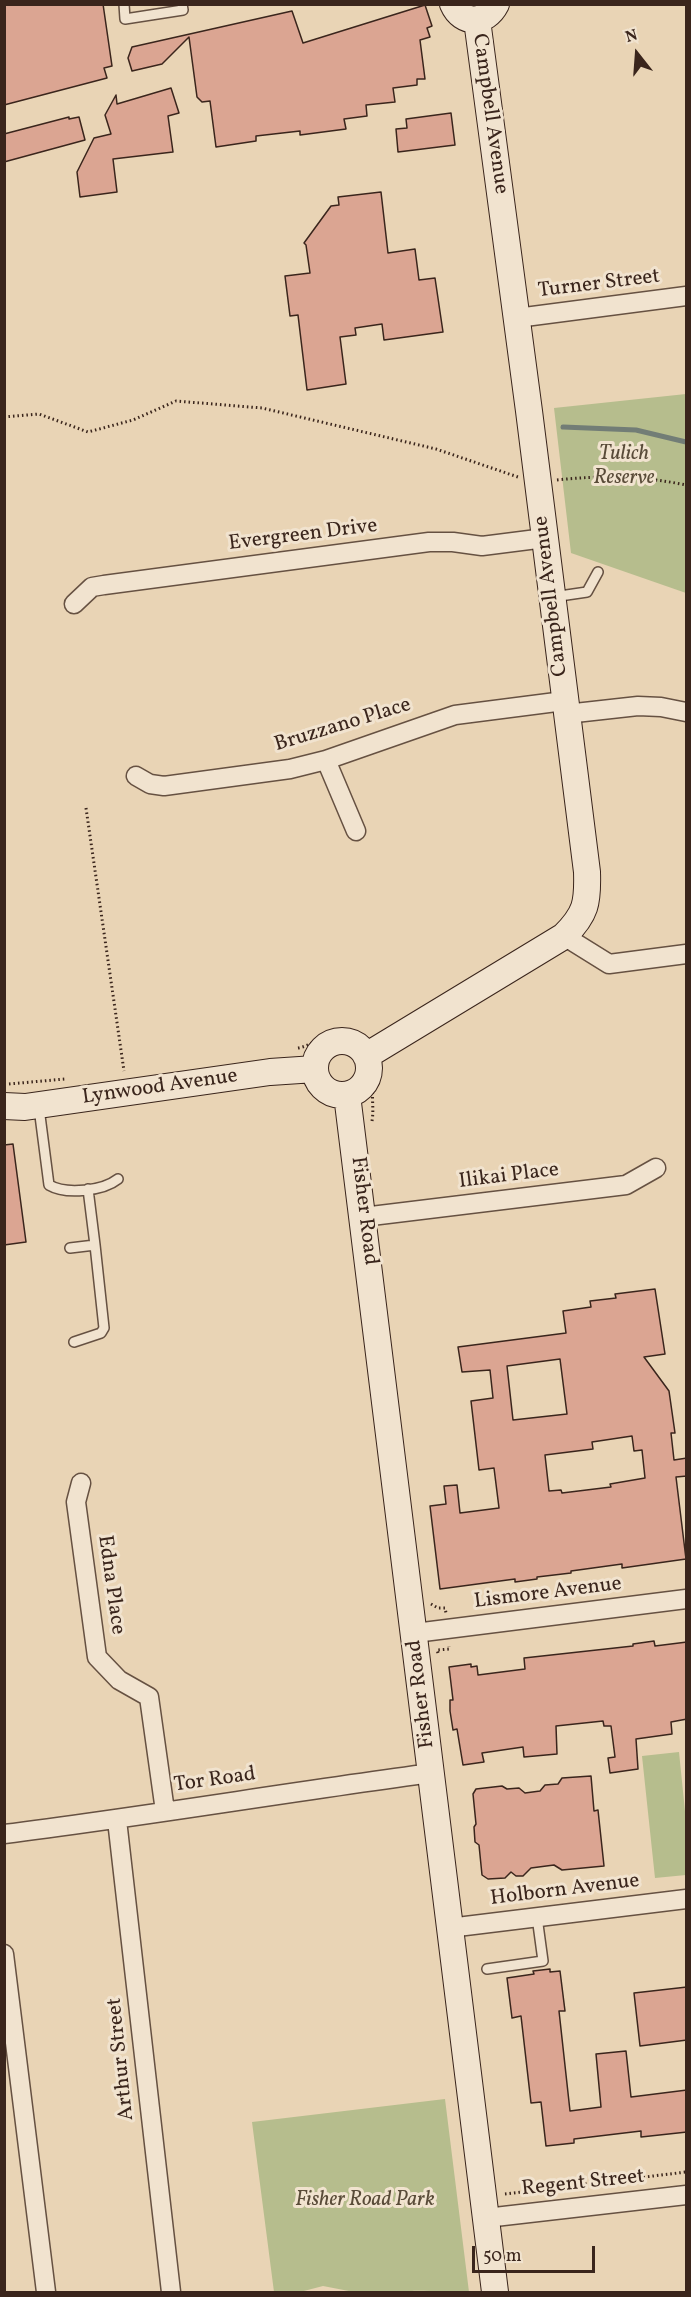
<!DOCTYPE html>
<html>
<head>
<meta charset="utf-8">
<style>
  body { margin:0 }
  #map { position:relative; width:691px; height:2297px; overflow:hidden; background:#e9d4b5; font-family:Vollkorn,serif }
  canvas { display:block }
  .frame { position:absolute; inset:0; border:6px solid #3a251c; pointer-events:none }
  .north { position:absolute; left:607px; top:24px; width:60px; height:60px; -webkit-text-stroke:4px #f1e3cf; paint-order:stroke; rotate:343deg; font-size:16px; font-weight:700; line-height:24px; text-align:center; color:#3a251c }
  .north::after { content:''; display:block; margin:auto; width:21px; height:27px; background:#3a251c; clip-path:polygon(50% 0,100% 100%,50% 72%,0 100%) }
  .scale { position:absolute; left:472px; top:2246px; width:123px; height:27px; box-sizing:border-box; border:3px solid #3a251c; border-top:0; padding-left:8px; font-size:18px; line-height:21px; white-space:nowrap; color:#3a251c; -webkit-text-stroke:4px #f1e3cf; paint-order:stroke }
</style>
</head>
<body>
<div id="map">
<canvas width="691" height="2297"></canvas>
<div class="frame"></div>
<div class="north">N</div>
<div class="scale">50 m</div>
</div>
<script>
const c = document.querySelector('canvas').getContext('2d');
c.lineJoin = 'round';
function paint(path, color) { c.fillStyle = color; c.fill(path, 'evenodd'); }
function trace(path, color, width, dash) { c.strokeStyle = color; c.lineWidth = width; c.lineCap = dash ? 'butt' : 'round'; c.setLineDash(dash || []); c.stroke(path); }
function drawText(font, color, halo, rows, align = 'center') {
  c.font = font + ' Vollkorn,serif'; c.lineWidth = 6; c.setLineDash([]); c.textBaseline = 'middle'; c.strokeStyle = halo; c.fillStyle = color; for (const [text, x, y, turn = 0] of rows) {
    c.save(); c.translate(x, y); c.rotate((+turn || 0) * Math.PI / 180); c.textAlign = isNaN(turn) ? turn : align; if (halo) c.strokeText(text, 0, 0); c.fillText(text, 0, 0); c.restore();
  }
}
const green = new Path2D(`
  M686 394V593L571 553 554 408Z
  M679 1752 686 1821V1875L655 1878 642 1756Z
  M445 2099 469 2292C458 2293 411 2289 406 2292H354L323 2286 300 2292H274L252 2122Z`);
const stream = new Path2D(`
  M563 427 636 430 686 442`);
const building = new Path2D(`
  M4 4H103L112 66 104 68 107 78 4 105Z
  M425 5 432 26 427 28 430 37 420 40 425 79H417V85L393 88 395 102 366 105 367 116 344 119 346 129 300 135V131L256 136V141L216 147 210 101 202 102 197 97 189 37 162 64 132 71 128 58 132 47 292 11 303 43Z
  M171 88 179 113 168 116 173 152 113 159 117 192 80 197 77 172 94 138 111 134 105 115 116 95 117 104Z
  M451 113 455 145 398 152 396 129 407 128 406 119Z
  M69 117V119L79 117 85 140 4 162V134Z
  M381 192 388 253 415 249 419 280 435 278 443 332 384 340 382 324 355 328 356 335 340 337 346 384 307 390 298 315 290 316 285 276 310 273 306 245 304 243 331 206 339 205 338 197Z
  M13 1144 26 1242 4 1245V1145Z
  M655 1289 665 1354 644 1357 669 1391 675 1433H671L674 1460 687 1458V1476L676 1477 686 1559 622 1568V1564L571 1571V1573L537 1577V1579L515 1582V1579L440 1589 430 1506 446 1504 444 1486 457 1485 460 1513 499 1508 494 1468 479 1470 471 1401 493 1398 490 1370 462 1372 458 1347 566 1333 563 1311 591 1307 590 1301 616 1298 615 1294ZM560 1359 567 1414 513 1420 507 1366ZM632 1436 634 1451 642 1450 645 1478 610 1484 611 1487 562 1493 561 1490 549 1491 545 1455 593 1449 592 1442Z
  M654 1641 655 1646 687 1642V1719L671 1722 672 1734 636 1739 638 1769 610 1773 608 1758 615 1757 611 1726H604L603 1721 556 1726 557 1754 524 1757 523 1747 482 1753 484 1762 463 1765 457 1729 453 1730 450 1711V1700H453L449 1667 471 1664V1667L477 1666 478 1675 525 1669 524 1658 633 1646V1644Z
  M591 1776 594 1811 598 1810 604 1866 562 1870 554 1865 531 1868 523 1876H516L511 1872 505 1878 488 1879 482 1875 479 1845 475 1842 474 1827 476 1824 473 1794 476 1789 502 1786 507 1789 519 1788 525 1793 540 1791 545 1785 558 1784 562 1778Z
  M550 1969V1972L560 1971 565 2011H559L570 2111 601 2107 596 2054 626 2051 631 2097 687 2090V2132L641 2137V2131L574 2139V2143L546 2146 541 2102 531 2103 521 2016 512 2018 507 1978 534 1974 533 1971Z
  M687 1987V2040L640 2046 634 1993Z`);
const path = new Path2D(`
  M4 417 39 414 88 432 133 420 176 401 262 408 436 449 518 477
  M557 480C602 475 642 476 686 485
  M86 808 124 1071
  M298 1048C310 1046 318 1038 330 1035 340 1032 350 1034 360 1035
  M9 1084 65 1079
  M372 1121C375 1104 368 1089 379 1073
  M431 1604 438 1608H445L446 1613
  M438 1653 437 1650 449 1649V1646
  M505 2194 686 2172`);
const lane = new Path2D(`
  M124 4 125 19 183 10 182 4
  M553 597 587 592 598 572
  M39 1108 49 1185C66 1195 103 1191 118 1179
  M70 1248 95 1245 88 1189
  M74 1342 101 1333 104 1328 95 1245
  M487 1969 543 1961 537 1917`);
const street = new Path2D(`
  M517 318 686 296
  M74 604 92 587 104 585 429 542H453L482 546 545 538
  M566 714 638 706 661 707 686 712
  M326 760 356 831
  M136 776 150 784 164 786 290 769 326 760 455 715 564 701
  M564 936 609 964 686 954
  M363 1217 626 1185 656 1168
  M81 1483 76 1502 97 1657 119 1680 149 1697 165 1811
  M415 1633 686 1599
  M117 1820 171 2292
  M4 1834C147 1816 289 1792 432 1773
  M449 1928 686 1899
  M4 1954 46 2292
  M486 2218 686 2195`);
const secondary = new Path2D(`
  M453 4C462 25 486 24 496 4
  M315 1068a27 27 0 1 1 54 0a27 27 0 1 1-54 0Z
  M366 1056 564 936C586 914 588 903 587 872L529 411 477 20
  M347 1095 495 2292
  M4 1106 25 1107 270 1072 315 1069`);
const streetNames = [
  ["Campbell Avenue",489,114,82],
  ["Turner Street",599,285,-7],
  ["Evergreen Drive",303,536,-7],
  ["Campbell Avenue",552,596,-97],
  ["Bruzzano Place",343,726,-17],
  ["Lynwood Avenue",160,1088,-8],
  ["Ilikai Place",509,1177,-7],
  ["Fisher Road",363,1211,83],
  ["Edna Place",110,1585,82],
  ["Lismore Avenue",548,1594,-7],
  ["Fisher Road",422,1694,-97],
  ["Tor Road",215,1781,-8],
  ["Holborn Avenue",565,1891,-7],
  ["Arthur Street",122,2059,-96],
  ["Regent Street",583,2184,-6]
];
const parkNames = [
  ["Tulich",624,455],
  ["Reserve",624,479],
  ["Fisher Road Park",365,2201]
];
paint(green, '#b6bd8d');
trace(stream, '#727d76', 5);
paint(building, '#dba592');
trace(building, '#3a251c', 1.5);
trace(lane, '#665142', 12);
trace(street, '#665142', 21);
trace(secondary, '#3a251c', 28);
trace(path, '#3a251c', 3, [1.5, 3]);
trace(lane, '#f1e3cf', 9);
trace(street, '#f1e3cf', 18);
trace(secondary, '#f1e3cf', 26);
drawText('21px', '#3a251c', '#f1e3cf', streetNames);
drawText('italic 21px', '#594b38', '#f1e3cf', parkNames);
</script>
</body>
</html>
